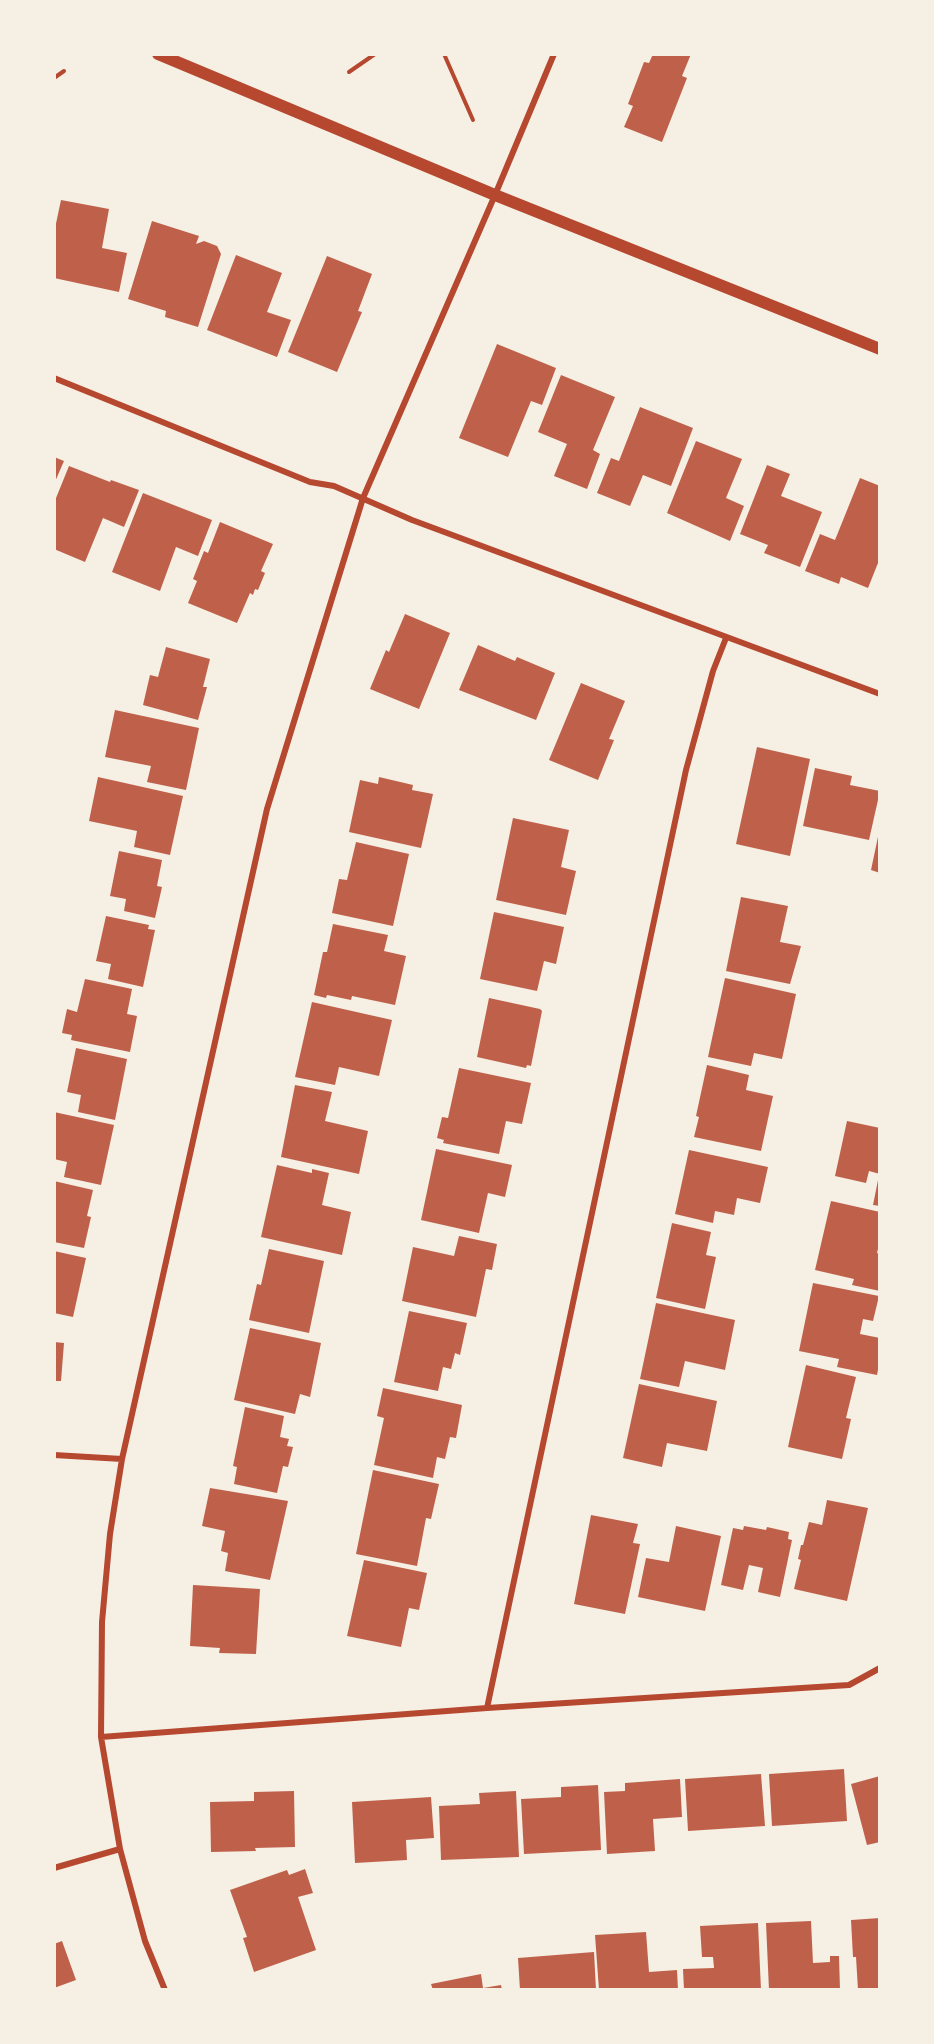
<!DOCTYPE html>
<html>
<head>
<meta charset="utf-8">
<style>
  body { margin:0 }
  #map { position:relative; width:934px; height:2044px; overflow:hidden; background:#f6efe4; font-family:Cabin,sans-serif }
  canvas { display:block }
  .frame { position:absolute; inset:0; border:56px solid #f6efe4; pointer-events:none }
</style>
</head>
<body>
<div id="map">
<canvas width="934" height="2044"></canvas>
<div class="frame"></div>
</div>
<script>
const c = document.querySelector('canvas').getContext('2d');
c.lineJoin = 'round';
function paint(path, color) { c.fillStyle = color; c.fill(path, 'evenodd'); }
function trace(path, color, width, dash) { c.strokeStyle = color; c.lineWidth = width; c.lineCap = dash ? 'butt' : 'round'; c.setLineDash(dash || []); c.stroke(path); }
const building = new Path2D(`
  M653 54H691L682 76 687 78 662 142 624 127 633 106 628 104 644 62 649 63Z
  M61 200 109 209 102 248 127 253 119 292 54 278V233Z
  M152 221 199 236 196 244 204 241 217 246 221 254 198 327 165 317 166 311 128 299Z
  M236 255 282 273 267 312 291 320 277 357 207 330Z
  M327 256 372 274 358 311 362 312 337 372 288 352Z
  M497 344 556 368 542 405 531 401 508 457 459 438Z
  M561 375 615 397 593 450 600 454 587 489 554 476 567 444 538 432Z
  M640 407 693 428 671 486 643 475 630 506 597 493 611 458 619 461Z
  M696 441 742 459 726 498 744 506 730 541 667 513Z
  M54 457 64 461 54 484Z
  M767 465 790 474 781 496 822 512 800 567 764 553 768 545 740 534Z
  M69 466 110 482 111 480 139 490 124 527 103 518 85 562 54 549V503Z
  M860 478 880 486V558L868 588 841 577 839 584 805 571 820 534 835 540Z
  M143 493 212 520 198 556 176 547 160 591 112 572Z
  M220 522 273 544 261 571 265 573 258 590 255 589 253 595 250 593 237 623 188 603 197 581 193 579 204 551 208 553Z
  M405 614 450 633 419 709 370 689 386 650 389 652Z
  M478 645 515 661 517 657 555 673 536 720 459 690Z
  M166 647 210 659 203 687H207L198 720 143 705 150 675 158 677Z
  M581 683 625 701 609 739 614 740 598 780 549 760Z
  M115 710 199 728 186 790 147 782 151 766 105 757Z
  M757 747 810 759 790 856 736 844Z
  M815 768 852 776 850 785 880 791 869 840 803 826Z
  M98 777 183 796 170 855 134 847 137 831 89 821Z
  M379 777 413 785 412 790 433 794 421 848 349 832 360 780 378 784Z
  M513 818 569 830 561 867 576 871 566 915 496 900Z
  M879 832H880V873L871 870Z
  M356 842 409 854 393 926 332 913 339 879 347 880Z
  M119 851 162 860 157 886 162 887 155 918 124 911 126 899 110 896Z
  M741 897 788 906 780 942 801 946 790 984 726 971Z
  M494 912 564 927 556 964 544 961 537 991 480 979Z
  M106 916 149 925 148 929 155 930 143 987 108 979 111 964 96 961Z
  M333 924 388 935 384 951 406 956 395 1005 352 996 351 1000 327 995 326 998 314 995 323 952H327Z
  M725 978 796 994 782 1059 754 1053 751 1066 708 1057Z
  M85 979 132 989 127 1014 137 1016 130 1052 71 1040 72 1035 62 1033 67 1009 77 1012Z
  M489 998 540 1009 542 1011 531 1066 527 1065 526 1068 477 1057Z
  M312 1002 392 1020 379 1076 339 1067 335 1085 295 1077Z
  M76 1048 127 1059 115 1120 78 1112 81 1095 67 1092Z
  M707 1065 749 1075 746 1090 773 1096 761 1151 694 1137 699 1117 696 1116Z
  M459 1068 531 1083 522 1124 506 1121 499 1154 443 1143 444 1140 437 1138 442 1117 448 1118Z
  M295 1085 332 1092 325 1121 368 1131 359 1174 281 1157Z
  M54 1112 114 1125 101 1185 64 1177 67 1162 54 1159Z
  M847 1121 880 1128V1174L869 1171 866 1183 835 1176Z
  M436 1149 512 1165 505 1197 488 1193 479 1233 421 1220Z
  M689 1150 768 1167 760 1203 737 1198 734 1215 715 1211 713 1223 675 1214Z
  M277 1165 312 1173V1169L329 1173 322 1205 351 1212 342 1255 261 1237Z
  M879 1175H880V1206L873 1205Z
  M54 1181 93 1190 87 1216 91 1217 84 1248 54 1242 56 1228 54 1227Z
  M831 1201 880 1212V1240L877 1253 880 1254V1291L852 1285 854 1279 815 1270Z
  M672 1223 711 1232 706 1255 716 1257 705 1309 656 1298Z
  M459 1236 497 1244 492 1270 486 1269 476 1317 402 1301 413 1247 454 1256Z
  M269 1249 324 1261 309 1333 249 1320 257 1284 261 1285Z
  M54 1251 86 1258 73 1317 54 1313Z
  M813 1283 879 1296 873 1321 863 1319 860 1334 880 1338V1359L877 1375 837 1367 839 1359 799 1351Z
  M656 1303 735 1320 725 1370 685 1361 679 1387 640 1379Z
  M409 1311 467 1323 460 1355 455 1353 451 1369 443 1367 438 1391 394 1382Z
  M250 1328 321 1343 310 1397 300 1394 295 1414 234 1400Z
  M54 1342 64 1343 61 1381H54Z
  M806 1365 856 1377 846 1418 851 1419 842 1459 788 1447Z
  M639 1384 717 1401 707 1451 667 1443 662 1467 623 1458Z
  M383 1388 462 1405 456 1438 450 1437 445 1459 437 1457 433 1478 374 1465 384 1418 377 1416Z
  M245 1407 284 1416 280 1437 289 1439 287 1446 293 1447 288 1467 283 1466 277 1493 234 1484 237 1467 233 1466Z
  M373 1470 439 1484 431 1519 426 1518 417 1566 356 1554Z
  M210 1488 288 1501 270 1580 225 1571 228 1553 221 1551 225 1531 202 1526Z
  M827 1500 868 1508 847 1601 794 1589 801 1560 798 1559 801 1545H803L809 1522 822 1525Z
  M591 1515 638 1524 633 1543 640 1544 625 1614 574 1604Z
  M676 1526 721 1536 705 1611 638 1597 646 1558 669 1562Z
  M744 1526 766 1530 767 1527 789 1532 788 1539 792 1540 780 1597 758 1592 763 1568 749 1565 743 1590 721 1585 733 1528 743 1530Z
  M364 1560 427 1573 419 1610 409 1608 401 1647 347 1636Z
  M193 1585 260 1589 256 1654 219 1653 220 1648 190 1646Z
  M844 1769 847 1821 772 1826 769 1774Z
  M761 1774 765 1826 688 1831 685 1779Z
  M880 1776V1842L867 1845 851 1784Z
  M680 1779 682 1817 653 1819 655 1851 607 1854 604 1792 625 1791V1783Z
  M598 1785 601 1850 524 1854 521 1799 561 1797V1787Z
  M294 1791 295 1847 255 1848 256 1851 211 1852 210 1802 254 1801V1792Z
  M516 1791 519 1857 441 1860 439 1806 480 1804 479 1793Z
  M431 1797 434 1838 406 1840 407 1860 355 1863 352 1802Z
  M305 1869 313 1893 298 1897 316 1950 254 1972 243 1938 247 1937 230 1890 287 1870 289 1875Z
  M880 1918V1990H858L856 1957H853L851 1920Z
  M811 1921 813 1963 830 1962V1956H839L840 1990H769L766 1923Z
  M758 1923 761 1990H684L683 1969 714 1968 713 1957H702L700 1926Z
  M646 1932 649 1972 677 1970 678 1990H599L595 1935Z
  M62 1941 76 1980 54 1988V1944Z
  M594 1952 596 1990H520L518 1958Z
  M481 1974 483 1988 501 1985 502 1990H433L431 1984Z`);
const path = new Path2D(`
  M444 54 473 120
  M349 72 375 54
  M54 78 64 71`);
const minor = new Path2D(`
  M54 378 310 482 334 486 412 520 880 694
  M54 1455 122 1459
  M487 1708 686 770 713 671 726 638
  M101 1737 487 1708 849 1685 880 1668
  M54 1868 120 1849
  M165 1990 145 1941 120 1849 101 1737 102 1622 110 1534 122 1459 267 809 363 498 495 195 554 54`);
const secondary = new Path2D(`
  M158 54 495 195 880 349`);
paint(building, '#bf614a');
trace(path, '#b5482f', 4);
trace(minor, '#b5482f', 6);
trace(secondary, '#b5482f', 12);
</script>
</body>
</html>
